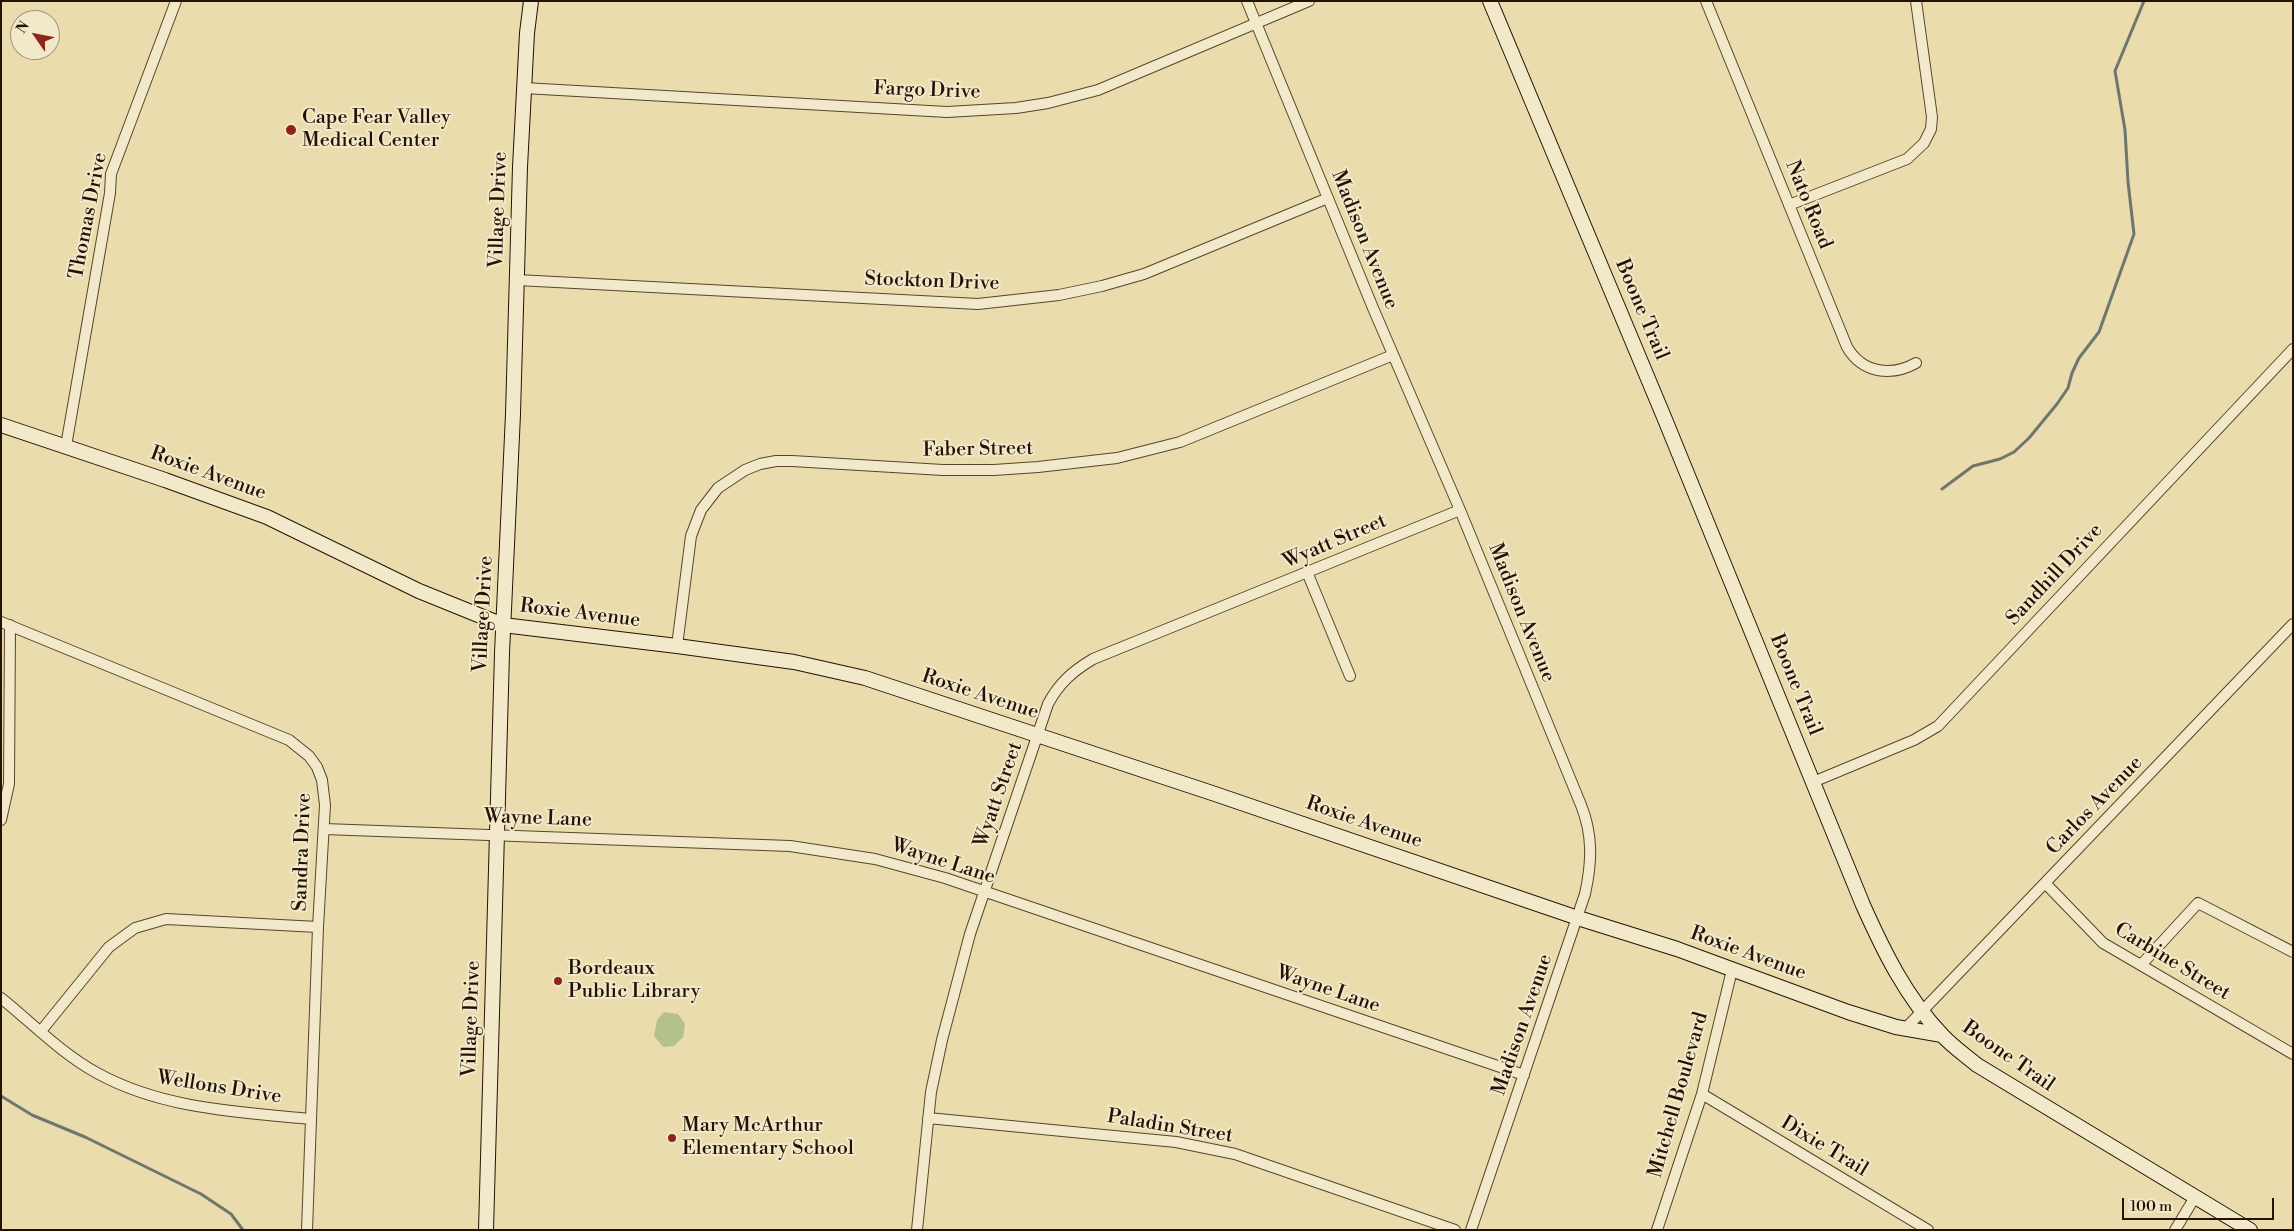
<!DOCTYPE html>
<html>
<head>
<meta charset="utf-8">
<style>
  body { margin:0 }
  #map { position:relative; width:2294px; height:1231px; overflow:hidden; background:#ebdcad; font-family:"Libre Bodoni",serif }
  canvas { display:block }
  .frame { position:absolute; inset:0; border:2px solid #241304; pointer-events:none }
  .north { position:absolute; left:10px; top:10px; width:50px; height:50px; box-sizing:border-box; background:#f2e8ca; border:1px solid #a0937b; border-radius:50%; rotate:303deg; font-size:14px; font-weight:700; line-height:20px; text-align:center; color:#241304 }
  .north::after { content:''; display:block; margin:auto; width:18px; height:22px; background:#8f2418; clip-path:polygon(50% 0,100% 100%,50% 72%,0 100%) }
  .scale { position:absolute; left:2122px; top:1198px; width:152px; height:22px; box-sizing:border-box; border:2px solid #241304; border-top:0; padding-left:6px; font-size:15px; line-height:18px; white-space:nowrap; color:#241304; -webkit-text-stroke:4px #f2e8ca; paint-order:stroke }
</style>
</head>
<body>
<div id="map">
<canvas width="2294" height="1231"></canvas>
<div class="frame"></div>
<div class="north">N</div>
<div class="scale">100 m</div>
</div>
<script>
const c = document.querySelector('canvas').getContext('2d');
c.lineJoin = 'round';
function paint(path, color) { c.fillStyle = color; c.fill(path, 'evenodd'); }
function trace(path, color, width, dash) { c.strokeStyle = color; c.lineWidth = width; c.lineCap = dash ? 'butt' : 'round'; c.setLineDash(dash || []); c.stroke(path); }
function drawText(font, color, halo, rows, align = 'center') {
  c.font = font + ' "Libre Bodoni",serif'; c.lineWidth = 4; c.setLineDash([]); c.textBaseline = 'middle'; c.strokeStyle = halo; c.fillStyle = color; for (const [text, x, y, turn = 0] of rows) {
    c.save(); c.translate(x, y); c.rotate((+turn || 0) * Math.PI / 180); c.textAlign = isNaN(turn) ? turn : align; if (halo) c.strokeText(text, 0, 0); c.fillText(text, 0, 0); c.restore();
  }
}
const green = new Path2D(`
  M664 1012 678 1014 685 1024 683 1037 674 1046 663 1047 654 1036 657 1020Z`);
const stream = new Path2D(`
  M1942 489 1973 466 2000 459 2014 452 2029 438 2057 404 2068 388 2072 373 2079 358 2099 332 2134 234 2128 182 2125 130 2115 71 2144 1
  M1 1096 32 1115 85 1137 201 1194 231 1214 243 1230`);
const street = new Path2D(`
  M1247 1 1373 308 1460 510 1581 805C1593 835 1592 862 1585 894L1471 1230
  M1706 1 1847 347C1862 373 1891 377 1916 363
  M524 88 947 112 1016 108 1048 103 1098 90 1309 1
  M1789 205 1907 159 1924 143 1931 129 1932 117 1916 1
  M517 280 978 304 1059 295 1102 286 1144 274 1328 198
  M66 446 110 193 111 174 176 1
  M1307 572 1350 676
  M1 622 289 740 309 756 317 767 322 780 325 805 318 927 307 1230
  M677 646 691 536 701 510 718 488 745 470 760 464 776 461H792L943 470H994L1038 467 1117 458 1180 442 1393 355
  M1813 782 1914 740 1938 726 2293 349
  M1 820 9 784 10 625
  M324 829 790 846 875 859 945 878 1524 1075
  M2045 883 2103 943 2293 1054
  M2141 965 2198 903 2293 952
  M1 998C32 1023 62 1054 97 1073 162 1109 239 1112 311 1119
  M1905 1029 2293 624
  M41 1031 109 947 135 928 166 919 318 927
  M1702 1094 1928 1230
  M928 1118 1176 1142 1235 1154 1455 1230
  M917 1230 931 1092 942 1040 970 934 1048 704C1059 683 1073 671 1093 659L1460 510
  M1657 1230 1702 1094 1732 970
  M2175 1230 2195 1197`);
const secondary = new Path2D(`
  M1490 1 1664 417 1863 905C1884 952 1906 997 1942 1035 1952 1046 1965 1055 1977 1065L2250 1230
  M1 425 165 480 267 517 419 591 503 625 677 646 794 662 865 678 1215 794 1578 918 1677 949 1848 1012 1896 1027 1942 1035
  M486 1230 502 653 513 414 520 167 527 33 531 1`);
const markers = [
  [291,130,6,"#8f2418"],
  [558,981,5,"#8f2418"],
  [672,1138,5,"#8f2418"]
];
const streetNames = [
  ["Fargo Drive",927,91,2],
  ["Nato Road",1808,205,68],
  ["Village Drive",499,210,-88],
  ["Thomas Drive",89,216,-79],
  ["Madison Avenue",1364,240,68],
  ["Stockton Drive",932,282,2],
  ["Boone Trail",1641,310,67],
  ["Faber Street",978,450,-1],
  ["Roxie Avenue",208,474,20],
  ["Wyatt Street",1335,542,-23],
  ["Sandhill Drive",2055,575,-47],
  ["Madison Avenue",1521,613,68],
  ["Village Drive",484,614,-87],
  ["Roxie Avenue",580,614,7],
  ["Boone Trail",1795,685,68],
  ["Roxie Avenue",980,695,18],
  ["Wyatt Street",999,795,-71],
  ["Carlos Avenue",2095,806,-46],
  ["Wayne Lane",538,819,2],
  ["Roxie Avenue",1364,823,19],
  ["Sandra Drive",303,852,-88],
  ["Wayne Lane",943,862,18],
  ["Roxie Avenue",1748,954,20],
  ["Carbine Street",2172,962,31],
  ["Wayne Lane",1328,990,19],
  ["Village Drive",472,1019,-88],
  ["Madison Avenue",1523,1025,-71],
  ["Boone Trail",2008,1057,35],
  ["Wellons Drive",219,1088,9],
  ["Mitchell Boulevard",1679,1095,-74],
  ["Paladin Street",1170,1127,9],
  ["Dixie Trail",1824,1147,31]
];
const poiNames = [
  ["Cape Fear Valley",302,118],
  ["Medical Center",302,141],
  ["Bordeaux",568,969],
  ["Public Library",568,992],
  ["Mary McArthur",682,1126],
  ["Elementary School",682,1149]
];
paint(green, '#b4c18d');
trace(stream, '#6d776e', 3);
trace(street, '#56452e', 12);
trace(secondary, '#241304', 16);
trace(street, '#f2e8ca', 10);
trace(secondary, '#f2e8ca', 14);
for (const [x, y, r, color] of markers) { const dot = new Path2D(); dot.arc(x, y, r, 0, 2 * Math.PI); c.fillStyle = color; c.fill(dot); trace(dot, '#f2e8ca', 2); }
drawText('20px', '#241304', '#f2e8ca', streetNames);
drawText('20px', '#241304', '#f2e8ca', poiNames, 'left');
</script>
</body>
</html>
